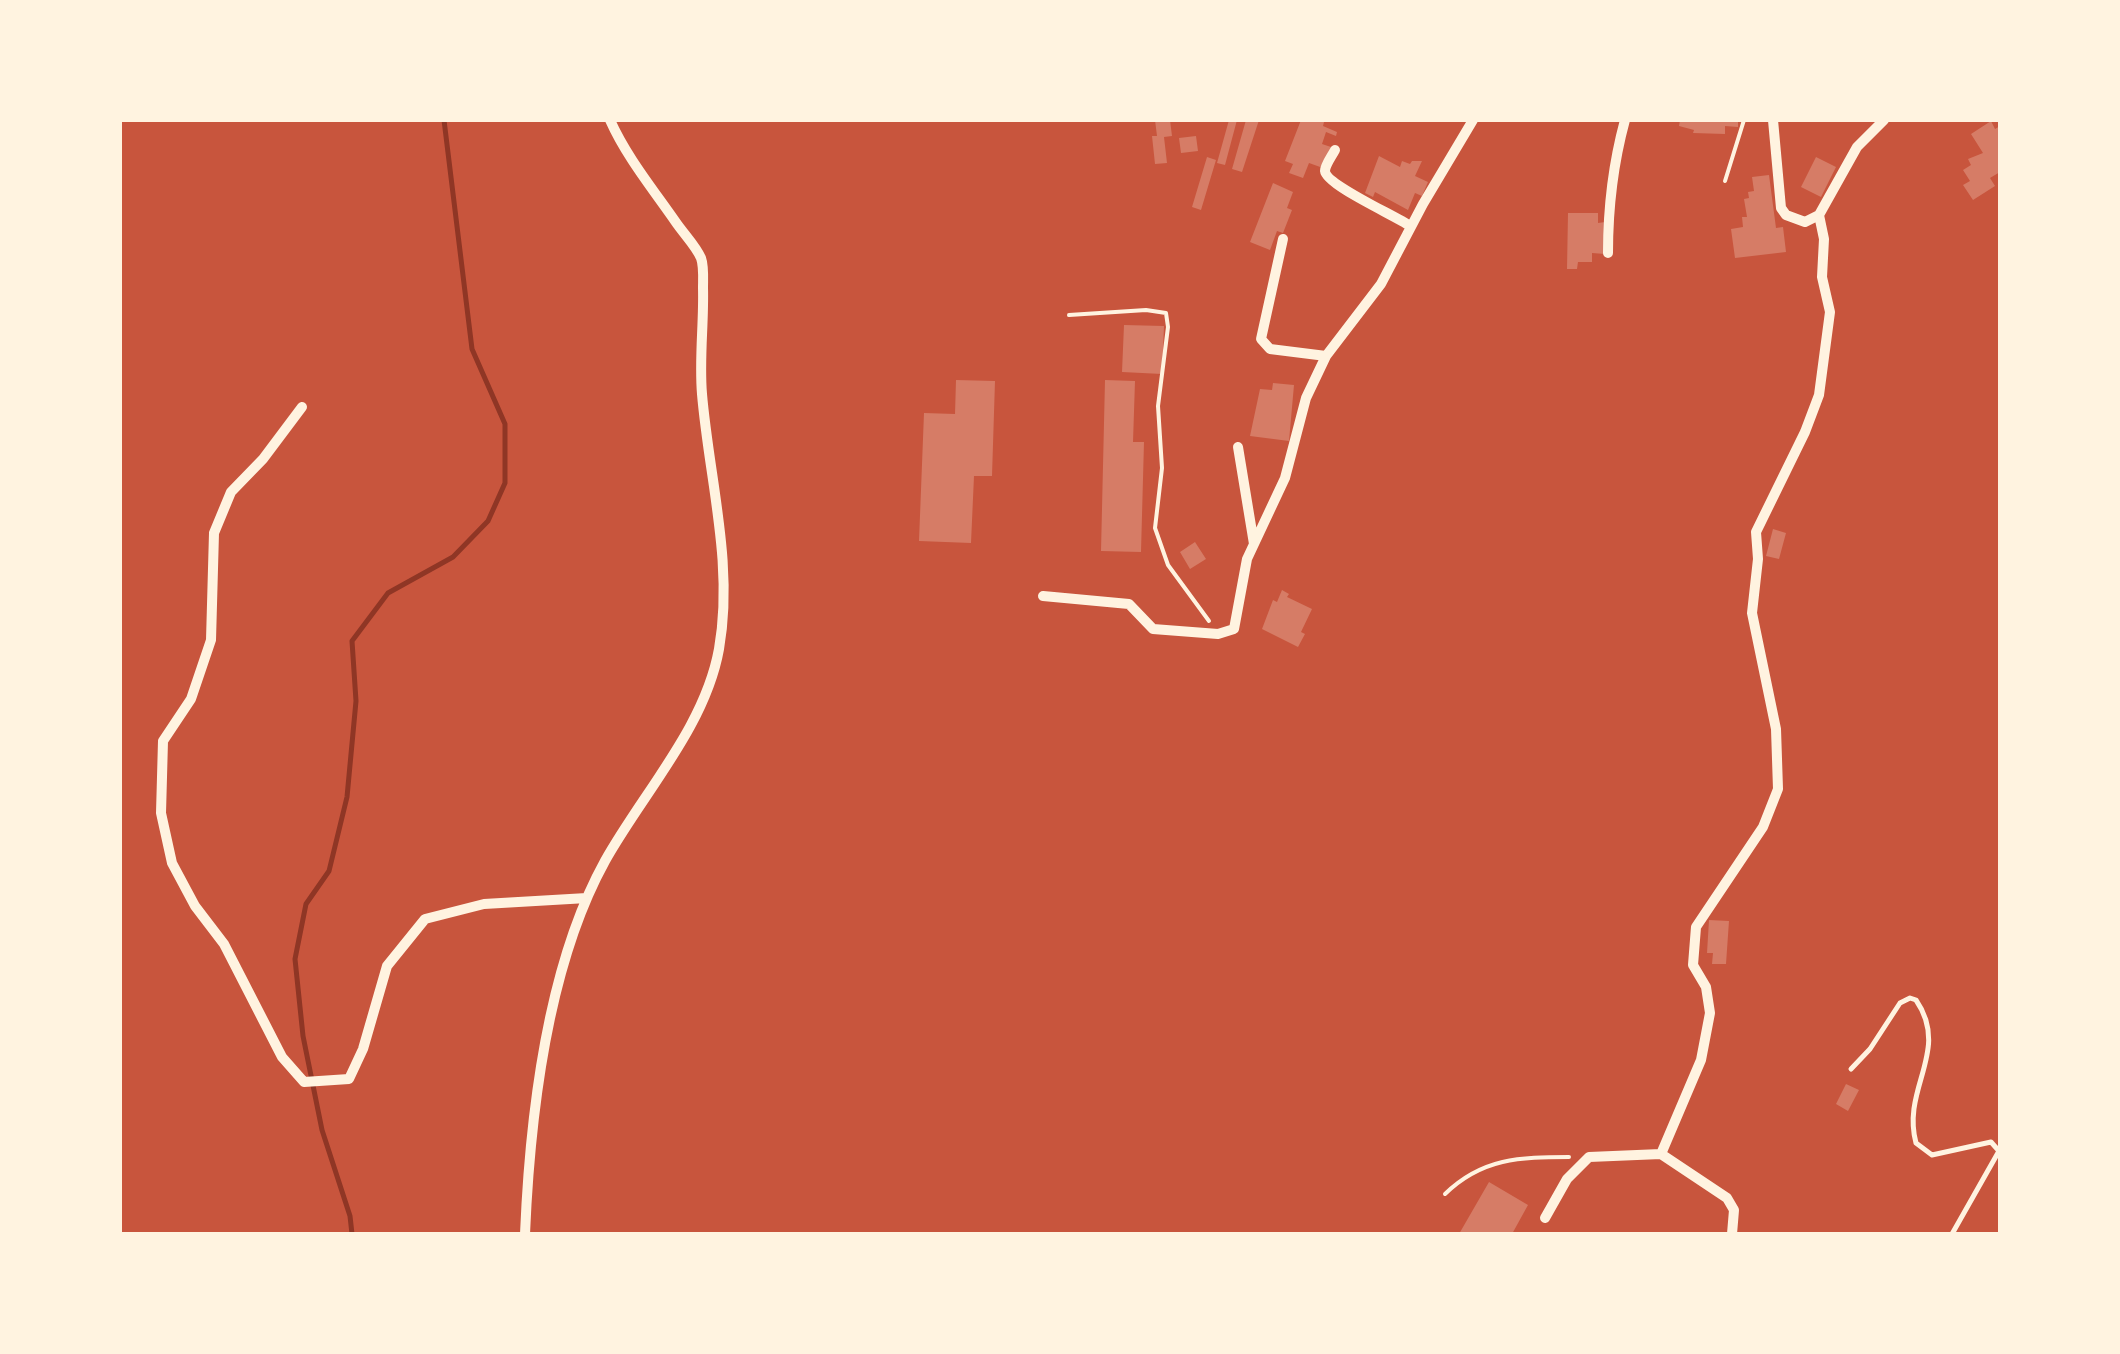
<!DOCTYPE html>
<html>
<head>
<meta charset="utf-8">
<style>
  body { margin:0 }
  #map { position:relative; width:2120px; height:1354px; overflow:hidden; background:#c8553d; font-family:Signika,sans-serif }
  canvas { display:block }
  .frame { position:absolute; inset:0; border:122px solid #fff3e0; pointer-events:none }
</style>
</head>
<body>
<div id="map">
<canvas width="2120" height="1354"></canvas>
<div class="frame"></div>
</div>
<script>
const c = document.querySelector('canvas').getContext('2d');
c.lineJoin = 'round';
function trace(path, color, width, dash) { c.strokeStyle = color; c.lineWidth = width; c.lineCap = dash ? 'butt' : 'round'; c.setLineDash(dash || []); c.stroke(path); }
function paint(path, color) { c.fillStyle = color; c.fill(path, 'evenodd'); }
const stream = new Path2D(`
  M352 1234 350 1216 322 1130 303 1036 295 959 306 904 329 871 347 797 356 701 352 641 388 593 453 557 488 521 505 483V424L472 349 444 120`);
const building = new Path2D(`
  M1155 120H1170L1172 136 1164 137 1167 163 1155 164 1152 136H1157Z
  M1229 120H1237L1225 165 1217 163Z
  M1246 120H1259L1242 172 1232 169Z
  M1301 120H1318L1324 122 1323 126 1337 132 1336 136 1326 132 1322 144 1331 147 1323 168 1309 163 1303 178 1289 173 1293 164 1285 161Z
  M1680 120H1738V127L1725 126V134L1693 133 1694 130 1679 126Z
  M1991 121 1995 129 2000 126V172L1990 178 1995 186 1973 200 1963 185 1970 181 1963 170 1971 165 1968 159 1983 153 1971 134Z
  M1196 136 1198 151 1181 153 1179 138Z
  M1379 156 1400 167 1402 161 1410 164 1412 161H1422L1415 176 1428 182 1422 196 1415 193 1408 210 1375 192 1373 197 1365 193Z
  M1207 157 1216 160 1201 210 1192 207Z
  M1816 157 1836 167 1821 197 1801 187Z
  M1769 175 1776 228 1783 227 1786 252 1735 258 1731 229 1743 227 1742 217H1747L1744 199 1749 198 1748 192 1754 191 1752 177Z
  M1273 183 1293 192 1287 208 1292 210 1283 233 1277 231 1270 250 1250 242Z
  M1568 213H1598V223L1605 222V254L1592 253V262H1578L1577 269H1567Z
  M1124 325 1164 326 1162 374 1122 372Z
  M956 380 995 381 992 476H974L971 543 919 541 924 413 955 414Z
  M1105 380 1135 381 1133 442H1144L1141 552 1101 551Z
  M1273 383 1294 385 1289 441 1250 436 1260 389 1272 390Z
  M1773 529 1786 533 1779 559 1766 556Z
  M1195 542 1206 559 1190 569 1180 552Z
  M1282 590 1289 594 1287 597 1312 609 1301 632 1305 634 1298 647 1262 629 1273 600 1277 602Z
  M1709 920 1729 921 1726 964H1712L1713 953H1707Z
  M1846 1084 1859 1090 1848 1111 1836 1104Z
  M1489 1182 1528 1205 1512 1234H1459Z`);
const path = new Path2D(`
  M1725 181 1744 120
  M1069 315 1146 310 1166 313 1168 327 1158 406 1162 468 1155 528 1168 565 1209 621
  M1445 1194C1482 1158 1520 1157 1569 1157`);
const service = new Path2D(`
  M1851 1069 1870 1049 1900 1003 1910 998 1916 1000C1951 1051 1901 1088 1916 1143L1932 1155 1991 1142 1999 1151 1952 1234`);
const minor = new Path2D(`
  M1773 120 1781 208 1786 215 1805 222 1819 215 1857 147 1884 120
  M1335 150C1332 156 1325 165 1325 171 1326 185 1396 216 1410 226
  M1283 239 1261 339 1270 349 1326 356
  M1608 253C1608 207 1613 164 1625 120
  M302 407 263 459 231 492 214 533 211 640 191 699 163 741 161 813 172 863 195 906 224 944 282 1057 304 1082 349 1079 363 1049 387 966 425 919 484 904 587 898
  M1238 447 1254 544
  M1043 596 1129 604 1153 629 1218 634 1234 629 1247 559 1285 478 1306 398 1326 356 1381 284 1423 204 1473 120
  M1661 1154 1701 1060 1710 1013 1706 987 1693 965 1696 927 1763 827 1778 789 1776 729 1752 613 1758 559 1756 532 1805 432 1819 395 1830 312 1822 277 1824 239 1819 215
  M1545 1218 1567 1179 1589 1157 1661 1154 1727 1198 1734 1210 1732 1234
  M525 1234C530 1115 547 966 605 861 643 793 705 727 719 649 734 564 709 478 702 394 699 359 704 323 703 288 703 279 704 266 701 258 696 246 683 233 675 221 652 188 626 156 610 120`);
trace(stream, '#8f3625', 5);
paint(building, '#d67c66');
trace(path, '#fff3e0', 4);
trace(service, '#fff3e0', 5);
trace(minor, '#fff3e0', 10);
</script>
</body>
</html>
